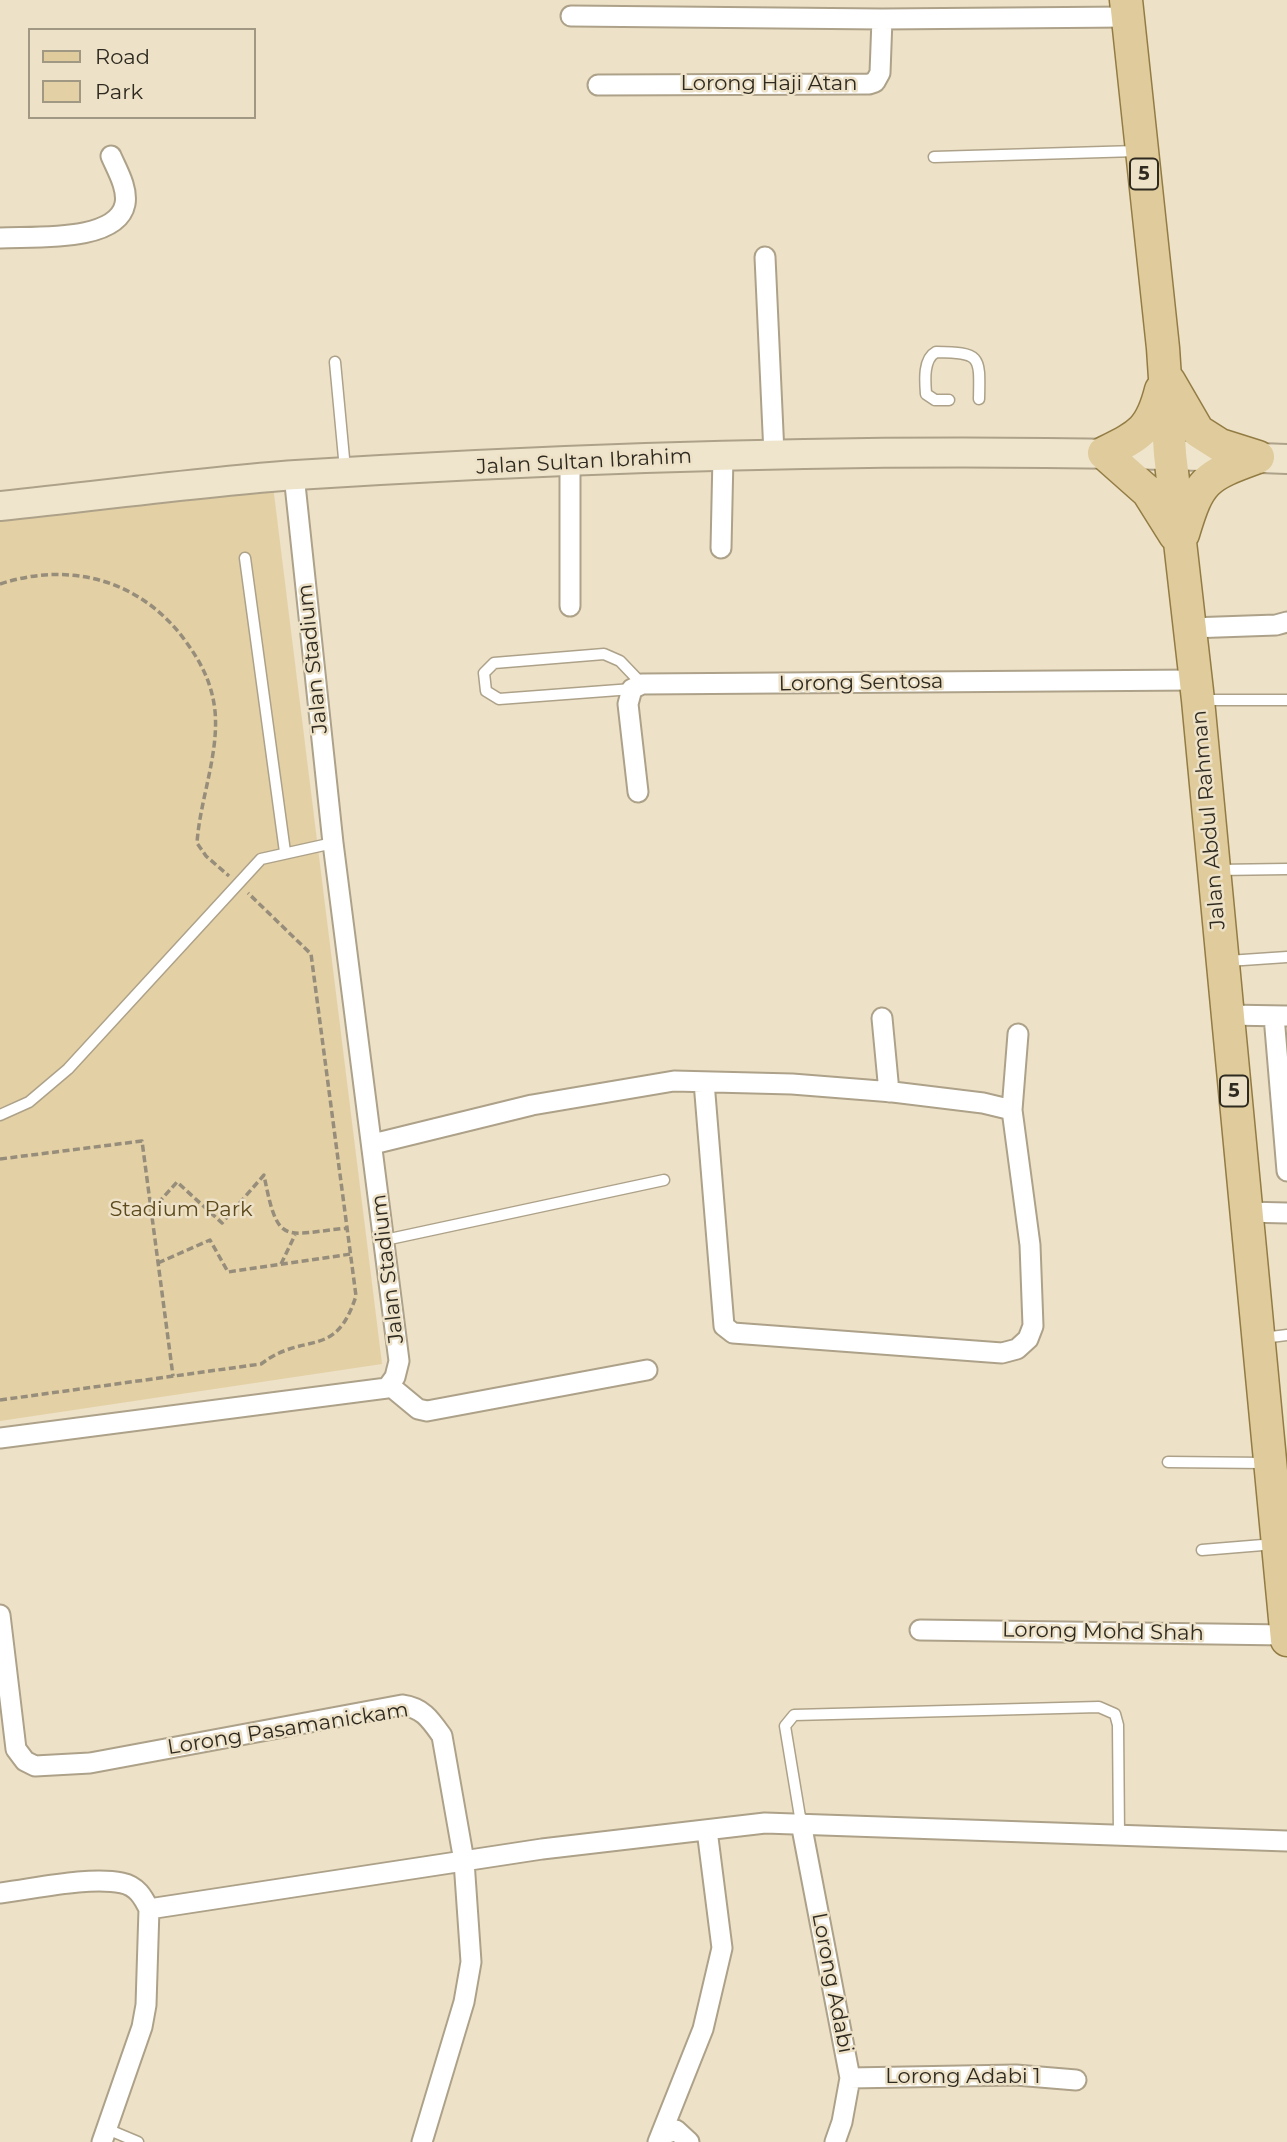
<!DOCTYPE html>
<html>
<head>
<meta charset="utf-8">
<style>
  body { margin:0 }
  #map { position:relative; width:1287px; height:2142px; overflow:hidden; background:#ede1c7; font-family:Montserrat,sans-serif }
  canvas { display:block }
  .legend { position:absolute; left:28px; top:28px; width:228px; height:91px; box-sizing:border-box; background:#ede1c7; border:2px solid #a19884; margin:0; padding:9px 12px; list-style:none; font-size:21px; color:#2e2a20 }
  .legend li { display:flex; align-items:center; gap:14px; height:35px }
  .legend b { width:35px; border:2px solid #a19884 }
</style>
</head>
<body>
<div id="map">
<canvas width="1287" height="2142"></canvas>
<ul class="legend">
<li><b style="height:9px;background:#dfcb9b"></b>Road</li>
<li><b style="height:19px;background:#e4d0a5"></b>Park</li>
</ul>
</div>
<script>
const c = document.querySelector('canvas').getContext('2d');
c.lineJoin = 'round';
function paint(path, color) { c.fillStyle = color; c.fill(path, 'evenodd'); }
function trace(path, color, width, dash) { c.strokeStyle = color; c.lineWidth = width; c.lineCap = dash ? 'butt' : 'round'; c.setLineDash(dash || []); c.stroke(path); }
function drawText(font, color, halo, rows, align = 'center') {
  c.font = font + ' Montserrat,sans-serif'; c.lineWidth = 5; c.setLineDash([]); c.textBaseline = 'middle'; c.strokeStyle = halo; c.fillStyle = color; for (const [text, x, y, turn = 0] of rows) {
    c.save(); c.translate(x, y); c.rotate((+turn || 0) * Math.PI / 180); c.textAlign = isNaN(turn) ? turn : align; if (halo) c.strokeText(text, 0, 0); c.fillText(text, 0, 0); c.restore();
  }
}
const green = new Path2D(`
  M273 486 382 1364 0 1421V521Z`);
const path = new Path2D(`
  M0 584C70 561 140 580 184 639 201 662 212 683 215 711 219 755 200 799 197 843L206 856 229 876
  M0 1159 142 1141 173 1376
  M151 1211 177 1182 222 1223 264 1175C278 1248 284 1234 348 1228
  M158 1263 210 1240 228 1272 351 1254
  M281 1264 295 1235
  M0 1400 261 1364C306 1330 335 1361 356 1296L311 954 248 893`);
const lane = new Path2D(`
  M934 157 1137 151
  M335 362 345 469
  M949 400H935L926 394C925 381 923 359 936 352 981 353 980 355 979 399
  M245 558 285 852
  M632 689 499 699 486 691 484 673 494 663 604 654 620 661 642 684
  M1204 700H1287
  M1217 870 1287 869
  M1228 961 1287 957
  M0 1115 29 1102 68 1069 261 859 333 843
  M385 1240 664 1180
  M1263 1338 1287 1335
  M1168 1462 1265 1463
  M1202 1550 1275 1544
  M801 1823 785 1726 794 1715 1099 1707 1115 1714 1118 1725 1119 1835
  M107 2129 138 2142`);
const street = new Path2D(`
  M571 16 882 19 1127 17
  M598 85 869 84 875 82 880 73 882 19
  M0 238C32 236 117 243 125 204 128 188 117 170 111 156
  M765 257 774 454
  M570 463V606
  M721 548 723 456
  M1190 628 1276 625 1287 622
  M638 792 628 704 632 689 642 684 1196 680
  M1227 1015 1286 1016
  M1274 1016 1287 1171
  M882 1018 889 1092
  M704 1082 724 1326 733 1333 1002 1353 1017 1349 1028 1339 1033 1326 1030 1245 1012 1110 1018 1034
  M373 1144 532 1105 674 1081 792 1084 893 1092 983 1103 1012 1110
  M1245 1212 1287 1213
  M389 1385 418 1409 427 1411 647 1370
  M0 1438 387 1388 395 1377 399 1361 333 843 294 475
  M0 1615 16 1749 25 1761 35 1766 90 1763 402 1705C423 1708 430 1719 442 1736L464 1861 471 1962 464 2002 422 2142
  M920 1630 1286 1635
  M801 1823 850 2078 842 2122 835 2142
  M0 1893C34 1889 89 1876 122 1883 137 1886 143 1897 149 1909
  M850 2078 1016 2075 1076 2080
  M662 2135 676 2130 689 2142
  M102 2142 142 2027 146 2005 149 1909 542 1849 765 1823 1287 1841
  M658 2142 703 2029 722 1948 707 1830`);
const secondary = new Path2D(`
  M0 506C99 496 198 482 296 475 626 454 957 445 1287 459`);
const primary = new Path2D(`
  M1126 0 1163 348 1170 454 1198 700 1287 1640
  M1169 381 1198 431 1220 445 1258 457
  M1161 390C1151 430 1140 435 1104 453L1148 492 1175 535
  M1183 534C1199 480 1205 476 1258 457`);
const shields = [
  [1144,174,28],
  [1234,1091,28]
];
const shieldNames = [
  ["5",1144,174],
  ["5",1234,1091]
];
const streetNames = [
  ["Lorong Haji Atan",769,84],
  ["Jalan Sultan Ibrahim",584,462,-3],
  ["Jalan Stadium",313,659,-96],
  ["Lorong Sentosa",861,683,-1],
  ["Jalan Abdul Rahman",1209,820,-95],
  ["Jalan Stadium",388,1269,-97],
  ["Lorong Mohd Shah",1103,1632,1],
  ["Lorong Pasamanickam",288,1729,-9],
  ["Lorong Adabi",832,1983,79],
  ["Lorong Adabi 1",963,2077]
];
const parkNames = [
  ["Stadium Park",181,1210]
];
paint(green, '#e4d0a5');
trace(lane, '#ada289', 13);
trace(street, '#ada289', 23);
trace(secondary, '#ada289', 32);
trace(primary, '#937c44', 35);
trace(path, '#968d7b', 3.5, [7, 3.5]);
trace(lane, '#fff', 10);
trace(street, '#fff', 19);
trace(secondary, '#efe5cd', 28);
trace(primary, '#dfcb9b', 32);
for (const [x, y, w] of shields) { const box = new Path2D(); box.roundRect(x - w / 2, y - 15.5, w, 31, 5); c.fillStyle = '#ede1c7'; c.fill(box); trace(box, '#2e2a20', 2); }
drawText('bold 19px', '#2e2a20', null, shieldNames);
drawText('21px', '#2e2a20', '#ede1c7', streetNames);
drawText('21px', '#5c491c', '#ede1c7', parkNames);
</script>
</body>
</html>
